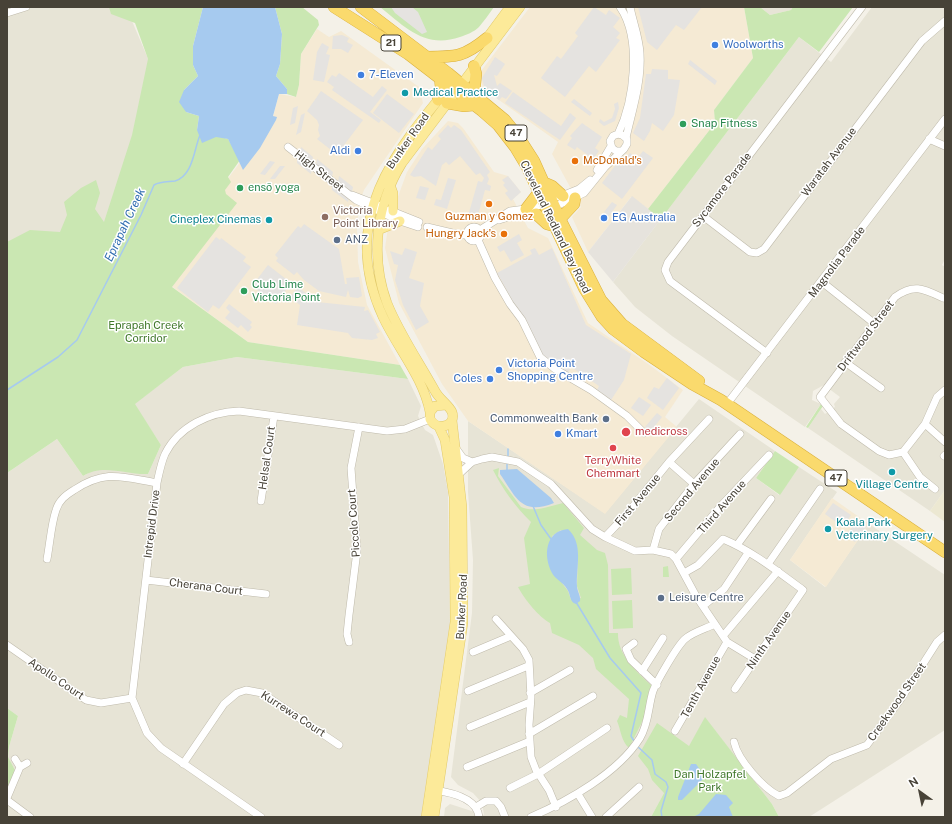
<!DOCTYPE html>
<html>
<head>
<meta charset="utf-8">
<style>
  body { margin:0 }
  #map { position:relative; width:952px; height:824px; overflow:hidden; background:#f4f1e8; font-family:"Public Sans",sans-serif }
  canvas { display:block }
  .frame { position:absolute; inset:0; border:8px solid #474237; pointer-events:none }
  .north { position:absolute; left:900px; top:772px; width:40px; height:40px; -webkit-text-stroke:3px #fff; paint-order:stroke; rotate:327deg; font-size:11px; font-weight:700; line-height:16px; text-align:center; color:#474237 }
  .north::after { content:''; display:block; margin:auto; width:14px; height:18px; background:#474237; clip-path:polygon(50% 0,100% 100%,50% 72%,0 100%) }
</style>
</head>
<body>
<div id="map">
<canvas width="952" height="824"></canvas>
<div class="frame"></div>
<div class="north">N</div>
</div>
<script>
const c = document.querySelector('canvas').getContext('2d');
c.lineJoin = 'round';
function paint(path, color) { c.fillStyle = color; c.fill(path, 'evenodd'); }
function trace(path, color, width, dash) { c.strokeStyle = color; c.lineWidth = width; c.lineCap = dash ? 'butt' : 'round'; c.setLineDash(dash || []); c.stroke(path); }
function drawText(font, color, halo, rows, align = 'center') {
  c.font = font + ' "Public Sans",sans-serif'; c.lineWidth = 3; c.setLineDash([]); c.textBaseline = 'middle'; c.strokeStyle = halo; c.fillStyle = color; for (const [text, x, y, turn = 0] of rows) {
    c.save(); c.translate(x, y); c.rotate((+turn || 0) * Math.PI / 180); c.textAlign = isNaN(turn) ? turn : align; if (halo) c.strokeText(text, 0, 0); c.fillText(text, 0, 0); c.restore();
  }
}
const residential = new Path2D(`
  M7 7H126L155 75 115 237 7 318Z
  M760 7H793L791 10 770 15Z
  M872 7H945V259L942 265 945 267V490L930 511 808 428 821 409 825 414 835 407 834 404 840 397 824 385 813 391 812 400 821 404 805 427 672 336 635 307 613 282 799 37 831 62Z
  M237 357 408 379 421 406 418 416 425 430 433 435 443 464 448 492 450 622 421 817H7V791L15 770 8 758 9 747 18 716 7 708V473L57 439 83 476 92 471 104 469 148 474 161 445 134 404 183 367Z
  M699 399 775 451 756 478 779 495 799 467 837 492 790 560 825 587 869 524 945 575V730L809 817H779L772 804 705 718 651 817H444L445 808 450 804 484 815 482 803 473 793 458 785 451 777 472 613 473 560 468 492V421L605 513Z`);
const commercial = new Path2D(`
  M530 7H744L753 58 714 110 715 123 648 209 631 197 588 252 572 217 581 207 552 154 558 142 489 93 482 85 479 78 481 71Z
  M317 29 329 37 341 31 419 87 423 103 364 190 359 204 357 227 358 262 367 305 400 365 248 342 152 272 230 176 273 117 279 94 296 97 299 85 301 54Z
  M448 121 458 123 463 128 494 172 508 176 521 192 513 199 528 228 548 238 588 323 651 366 683 390 665 417 677 427 605 514 468 421 442 384 399 303 385 248 389 221 407 172 422 149Z
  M832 498 869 524 826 587 790 560Z`);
const industrial = new Path2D(`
  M632 196 661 219 613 282 588 252Z`);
const education = new Path2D(`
  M945 490V522L930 511Z`);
const green = new Path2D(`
  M109 7H203L193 46V65L198 76 184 90 186 112 199 116 197 130 228 139 240 160 228 177 231 182 225 190 226 194 237 203 172 287 248 342 400 365 408 379 237 357 183 367 135 404 161 445 148 474C126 475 103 463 83 476L57 439 7 473V242L30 230 60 232 67 215 64 202 81 188 96 180 100 193 95 209 104 222 132 135 148 59 135 23 111 14Z
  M275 7H302L318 20 319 25 301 54 299 85 296 97 287 94V89L276 76 280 64 282 34Z
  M380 7H494C489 14 484 21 479 27 474 32 466 35 460 37 425 49 405 27 380 7Z
  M744 7H760L770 15 791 10 793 7H853L819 52 799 37 661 219 648 209 715 123 714 110 753 58Z
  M821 404 823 406 808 428 806 427Z
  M775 451 799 467 780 495 756 478Z
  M499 468 498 476 521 507C534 513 549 506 563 503L584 528 580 535 597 550 605 553 608 565 609 633H618C617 655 638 673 652 686L644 718 629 748C621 741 621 730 617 721L620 715 627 718 629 699 596 669 593 658 579 645 552 633 550 623C539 617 525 600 518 587L530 584 524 538 531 522C515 506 503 490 493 470ZM561 530 578 554 577 586 581 598 571 600 568 591 562 583 552 536Z
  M668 566 669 577H663V567Z
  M631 568 632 594 612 595 611 569Z
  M632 600 633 628 613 629 612 601Z
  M7 708 18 716 9 747 8 757 15 770 7 791Z
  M705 717 772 804 779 817H651L664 793 652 780 648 769 638 756 657 723 689 746Z`);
const parking = new Path2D(`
  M391 7H412L418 12 427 32 422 34 395 13Z
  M594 7 606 15 609 10 620 18 613 27 620 33 616 38 620 40 596 72 589 66 565 97 541 78 557 56 561 59 578 36 575 33Z
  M638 7H702L684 30 676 25 657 50 647 42Z
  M342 35 349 38 347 42 353 45 348 53 341 49H332L333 36Z
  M322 43 329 47 326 54 330 55 324 82 313 80 317 52Z
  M495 57 505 64 497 76 494 75 497 86 500 83 512 91 506 99 502 97 499 100 490 93 484 86 482 78Z
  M690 60 717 81 715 85 688 64Z
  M652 69 668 70V79L680 80 674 115 663 131 652 123 650 131 644 141 633 133 640 118 646 74H651Z
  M339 73 373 97 382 86 387 90 370 112 381 120 379 123 332 90 334 87 327 82 332 75 336 77Z
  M321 91 363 120 341 149H337L335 153 317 139 320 136 318 130 319 125 317 120 307 111Z
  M513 92 561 126 570 113 576 118 560 140 505 103Z
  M387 94 414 114 399 133 373 113Z
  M574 99 592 113 590 116 571 102Z
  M618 102 619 108 615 121 604 126 599 122 600 119 604 122 612 118 615 109 614 104Z
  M298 106 295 123 290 125 293 108Z
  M305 113 301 132 296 135 301 115Z
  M582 123 602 137 595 148 599 151 593 159 577 147 575 150 567 145 572 138 570 136Z
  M448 125 451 128 454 125 461 130 490 172 487 175 489 179 487 184 491 186 490 191 485 190 478 215 484 217 483 221 468 216 478 181 482 182 484 178 480 173 476 175 460 156 449 165 446 162 442 165 436 186 421 176 414 177 410 175 428 147 432 150 441 139 438 136Z
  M301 147 313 157 312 162 300 152Z
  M643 151 653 158 622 199 602 183 620 159 623 162 630 153 637 159Z
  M297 158 312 169 311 174 297 163Z
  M317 159 333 172 332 177 316 165Z
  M270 161 275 162 265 175 260 174Z
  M280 166H285L275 179H270Z
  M339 176 353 187 352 192 338 182Z
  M508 176 521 192 511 201 505 193 508 191 503 185 505 183 502 180Z
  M448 178 456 180 447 209 434 205 436 199 441 200Z
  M332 185 349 197 348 202 332 190Z
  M420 186 429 188 425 200 416 198Z
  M612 202 617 205 609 216 604 212Z
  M304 224 339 249 345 284H347L346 278 359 277 362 296 358 298 350 297 348 290 346 297 319 291 304 280 297 272 294 275 276 261 278 258 275 255 298 226 301 228Z
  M519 234 522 240 517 243 524 255 511 262 504 250 500 252 497 247Z
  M216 237 220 240 221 238 246 257 243 261 251 267 219 309 213 305 208 312 177 288Z
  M405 248 417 252 409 278 424 283 420 306 429 322 416 330 403 305 395 280 398 265 394 264 390 251 402 255Z
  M535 248 539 255 552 248 586 325 631 354 624 380 611 400 597 390 599 386 571 367 568 373 544 358 497 273 532 254 530 250Z
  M268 265 291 283 276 304 252 286Z
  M298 287 317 302 365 307 364 311 368 310 380 332 376 334 378 338 372 340 352 338 348 333 297 325 300 305 290 297Z
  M229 304 252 322 250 325 252 327 248 332 241 325 238 328 225 318 230 312 226 308Z
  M667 378 679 388 663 410 647 398 654 387 659 389Z
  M639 397 651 405 643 416 631 408Z
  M657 413 662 417 650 432 645 427Z
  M833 503 851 515 843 527 825 514Z
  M857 520 867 526 855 542 846 536Z`);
const water = new Path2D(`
  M203 7H275L282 34 280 64 276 76 287 89V94H279L273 116 277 117 276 120 260 148 243 170 228 139 216 137 202 143 197 130 199 116 186 112 179 102 184 90 198 76 193 65V46Z
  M517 469 551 498 554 503C521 516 516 497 500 474V470Z
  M568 529C584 544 576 567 577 586 577 591 581 596 580 601L576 604C569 602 571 594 567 589 563 582 556 580 552 573 543 556 545 531 568 529Z
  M691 764H696L705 777 682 800H678V797Z
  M716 794 726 795 733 803 729 807 733 817H693L699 814Z`);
const stream = new Path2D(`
  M7 390 58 357 77 340 141 215 154 185C161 181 168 182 175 181 193 176 194 149 200 135
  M508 457V449
  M507 471V463
  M533 506 541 525 551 539
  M576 602 610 658 641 693 631 736 634 741
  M637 746 652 760 655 774 666 782 668 787 661 811 662 817`);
const minor = new Path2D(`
  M620 7C642 39 634 101 618 134L613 136 610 141 612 148 616 151H621
  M7 13 26 7
  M626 138C632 111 642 81 640 53 639 37 633 22 630 7
  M929 139 945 146
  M288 147 356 200 400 221 418 227
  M597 170 611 146
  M352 195 378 205
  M559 197 579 189 590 180
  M552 208 584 193 605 167 624 149 627 144V139L622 135 618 134
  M389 210 419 222
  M703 216 750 252 757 253 764 249 922 41 945 21
  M499 220 515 215 538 214
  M427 227 461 235H468
  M467 234a7 7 0 1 1 14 0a7 7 0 1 1-14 0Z
  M480 230 510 211 533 208 548 202
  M478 240 495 278 510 304 522 320 540 357 555 369 591 390 627 416 644 433
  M822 282 875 324
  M943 298C924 289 914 283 895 297L820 397 841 424 879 451 889 455 903 452 925 424 937 397 945 390
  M767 353 670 281 665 270 668 262 862 7
  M845 362 881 388
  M727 404 945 119
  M925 424 945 442
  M455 447 463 458 472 462
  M903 452 920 477 935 489
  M944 456 945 455
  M669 462 694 484
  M458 475 472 462 482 459 492 457 518 462 551 484 592 529 605 537 635 551 653 550 671 554 676 559 696 596 727 642 755 659
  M261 501 274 416
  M605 537 626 515 669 462 709 419
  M737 545 771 499
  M653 550 659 529 694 484 740 434
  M47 559C50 543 51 525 56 510 59 500 66 495 74 490 106 469 122 477 157 483
  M676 559 719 508 769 455
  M768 564 820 489
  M684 573 698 565 723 539C752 551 777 571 803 590L735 689
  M146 580 266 594
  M703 606 724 589 748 553
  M496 619 523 649 529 660 531 697 529 725 531 757 536 770 549 790 556 807
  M723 636 778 571
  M349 642 347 634 349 615 357 551 351 468 359 427
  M634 643 626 649 631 660 657 685
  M7 645 86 700 101 703 132 698
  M473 652 511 636
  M642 671 663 638
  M468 691 528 666
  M530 693 570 670
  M470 727 530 702
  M675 731 727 642
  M529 734 593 696
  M734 742C738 760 763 788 779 796L787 793 831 759 867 745 900 700 937 642 945 635
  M183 764 224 704 237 693 246 690 262 693 339 745
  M20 767 27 763
  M467 767 530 741
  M510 788 538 774 607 728
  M433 790C449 792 477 797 479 817
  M578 794 592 817
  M7 798 20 767 15 759
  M7 800 30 817
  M476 807 486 801H496L501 807 505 817
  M261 817 161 748 147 733 132 698 157 483C159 474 161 463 165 454 179 426 210 412 239 411L387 431 405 429 430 419
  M531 817C568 801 618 773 640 738 649 723 648 707 653 691 657 681 677 646 685 639 693 632 705 629 715 624
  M606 817 639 787`);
const major = new Path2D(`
  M484 42 510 7
  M390 185 393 193V211
  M378 230 400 221
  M446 405 435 406 430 412V419C437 432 457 426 452 412 449 405 439 399 435 391 419 362 399 333 387 303 370 257 376 205 402 163L520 7
  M430 412C423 377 398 349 383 317 338 219 394 152 454 81
  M426 817 455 622 454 497 445 440 439 427
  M434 817 463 623 462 507 452 420`);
const highway = new Path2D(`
  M334 7 408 54 482 111 498 125 515 147 527 167 584 288 602 317 613 329 644 352 692 384 721 400 945 552
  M361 7 448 73 505 120 518 136 534 161 560 219 601 300 622 324 699 381
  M427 57C456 57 464 57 487 38
  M474 93 476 74 474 66
  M438 100 441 88 440 78
  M447 103 464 106 474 105
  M545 183 552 186 563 196
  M526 209 539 192
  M536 214 547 224 554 226
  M560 219 574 204 575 198`);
const markers = [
  [715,45,4,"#3f7fe0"],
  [361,75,4,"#3f7fe0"],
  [405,93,4,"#0f9aa8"],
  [683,124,4,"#2e9e5b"],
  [358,151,4,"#3f7fe0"],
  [575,161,4,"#e8710a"],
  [240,188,4,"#2e9e5b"],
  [489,204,4,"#e8710a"],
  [325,217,4,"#8d6e63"],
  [604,218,4,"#3f7fe0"],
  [269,220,4,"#0f9aa8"],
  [504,234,4,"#e8710a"],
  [337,240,4,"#5c6f8a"],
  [244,291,4,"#2e9e5b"],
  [499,370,4,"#3f7fe0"],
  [490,379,4,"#3f7fe0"],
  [606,419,4,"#5c6f8a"],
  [626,432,5,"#e0444e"],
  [558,434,4,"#3f7fe0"],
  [613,448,4,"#e0444e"],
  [892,472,4,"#0f9aa8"],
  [828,529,4,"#0f9aa8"],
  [661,598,4,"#5c6f8a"]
];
const shields = [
  [391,43,20],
  [516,133,22],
  [836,478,22]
];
const shieldNames = [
  ["21",391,43],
  ["47",516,133],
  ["47",836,478]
];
const shopNames = [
  ["Woolworths",723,45],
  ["7-Eleven",369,75],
  ["Aldi",350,151,"right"],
  ["EG Australia",612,218],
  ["Victoria Point",507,364],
  ["Shopping Centre",507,377],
  ["Coles",482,379,"right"],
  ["Kmart",566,434]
];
const cultureNames = [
  ["Medical Practice",413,93],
  ["Cineplex Cinemas",261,220,"right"],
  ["Village Centre",892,485,"center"],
  ["Koala Park",836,523],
  ["Veterinary Surgery",836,536]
];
const leisureNames = [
  ["Snap Fitness",691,124],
  ["ensō yoga",248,188],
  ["Club Lime",252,285],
  ["Victoria Point",252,298]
];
const streetNames = [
  ["Bunker Road",408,141,-55],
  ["Waratah Avenue",829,162,-53],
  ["High Street",319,171,38],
  ["Sycamore Parade",722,190,-53],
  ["Cleveland Redland Bay Road",555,227,64],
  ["Magnolia Parade",837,262,-53],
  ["Driftwood Street",866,336,-53],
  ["Helsal Court",267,458,-82],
  ["Second Avenue",692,490,-50],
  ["First Avenue",638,500,-50],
  ["Third Avenue",722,507,-49],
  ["Piccolo Court",354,523,-94],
  ["Intrepid Drive",152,524,-83],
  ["Cherana Court",206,587,7],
  ["Bunker Road",462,607,-87],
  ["Ninth Avenue",769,640,-55],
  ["Apollo Court",56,679,34],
  ["Tenth Avenue",701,687,-61],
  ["Creekwood Street",897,702,-55],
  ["Kurrewa Court",293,714,33]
];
const foodNames = [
  ["McDonald's",583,161],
  ["Guzman y Gomez",489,217,"center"],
  ["Hungry Jack's",496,234,"right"]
];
const educationNames = [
  ["Victoria",333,211],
  ["Point Library",333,224]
];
const serviceNames = [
  ["ANZ",345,240],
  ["Commonwealth Bank",598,419,"right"],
  ["Leisure Centre",669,598]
];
const parkNames = [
  ["Eprapah Creek",146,326],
  ["Corridor",146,339],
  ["Dan Holzapfel",710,775],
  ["Park",710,788]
];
const healthNames = [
  ["medicross",635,432],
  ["TerryWhite",613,461,"center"],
  ["Chemmart",613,474,"center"]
];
const waterNames = [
  ["Eprapah Creek",125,225,-65]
];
paint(residential, '#e7e4d6');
paint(commercial, '#f5ead4');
paint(industrial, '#e6e3dd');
paint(education, '#ece8d2');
paint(green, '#cae7b2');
paint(parking, '#e5e3e0');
paint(water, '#a6caef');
trace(stream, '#a6caef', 1.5);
trace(minor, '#bfbaab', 8);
trace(major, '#e1c969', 10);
trace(highway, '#dab03c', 12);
trace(minor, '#fff', 7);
trace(major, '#fcea99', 9);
trace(highway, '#fada6d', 11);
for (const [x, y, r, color] of markers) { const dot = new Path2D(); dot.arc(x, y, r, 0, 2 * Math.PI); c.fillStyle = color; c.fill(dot); trace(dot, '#fff', 1.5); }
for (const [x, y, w] of shields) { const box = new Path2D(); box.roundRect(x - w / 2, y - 8, w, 16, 3); c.fillStyle = '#fff'; c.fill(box); trace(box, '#474237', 1); }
drawText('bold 10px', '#474237', null, shieldNames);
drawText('11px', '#366cbe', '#fff', shopNames, 'left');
drawText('11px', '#0d838f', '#fff', cultureNames, 'left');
drawText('11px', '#27864d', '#fff', leisureNames, 'left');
drawText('11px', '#474237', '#fff', streetNames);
drawText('11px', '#c56008', '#fff', foodNames, 'left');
drawText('11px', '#785e54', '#fff', educationNames, 'left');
drawText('11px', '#4e5e75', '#fff', serviceNames, 'left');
drawText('11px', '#40782b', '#fff', parkNames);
drawText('11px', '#be3a42', '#fff', healthNames, 'left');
drawText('italic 12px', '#326eb1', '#fff', waterNames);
</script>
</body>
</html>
